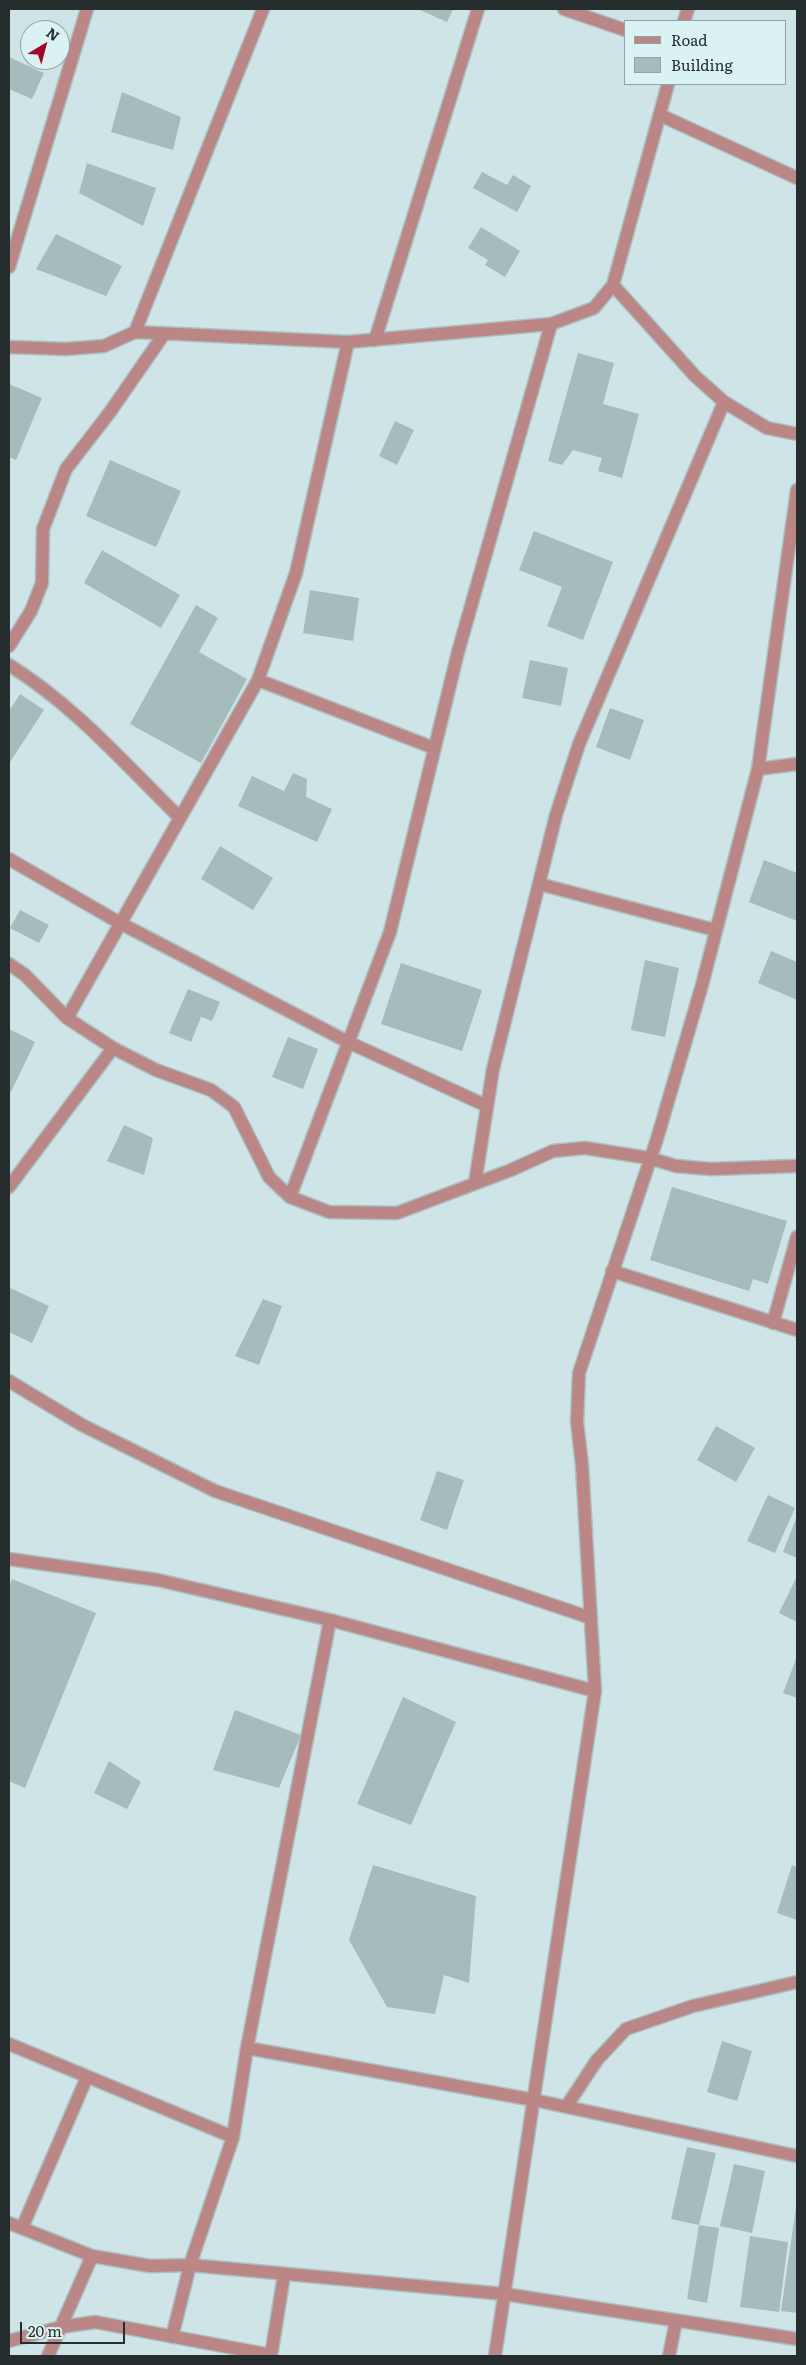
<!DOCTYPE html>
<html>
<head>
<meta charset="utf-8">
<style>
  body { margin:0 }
  #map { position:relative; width:806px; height:2365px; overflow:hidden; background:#cee4e6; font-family:Literata,serif }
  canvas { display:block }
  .frame { position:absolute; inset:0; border:10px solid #252d2e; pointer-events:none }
  .legend { position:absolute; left:624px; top:20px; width:162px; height:65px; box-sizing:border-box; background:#dbf2f3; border:1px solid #92a3a4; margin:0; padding:6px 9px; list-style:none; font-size:15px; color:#252d2e }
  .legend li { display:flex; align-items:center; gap:10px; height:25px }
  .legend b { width:25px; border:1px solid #92a3a4 }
  .north { position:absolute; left:20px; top:20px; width:50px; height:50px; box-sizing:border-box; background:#dbf2f3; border:1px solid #92a3a4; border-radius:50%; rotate:37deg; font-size:14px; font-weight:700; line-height:20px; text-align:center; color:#252d2e }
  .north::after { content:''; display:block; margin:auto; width:18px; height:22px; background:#a30627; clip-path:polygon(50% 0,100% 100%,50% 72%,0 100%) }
  .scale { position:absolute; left:20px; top:2322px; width:105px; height:22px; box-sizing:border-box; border:2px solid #252d2e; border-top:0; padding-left:6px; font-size:15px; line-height:18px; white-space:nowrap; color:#252d2e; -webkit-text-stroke:4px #dbf2f3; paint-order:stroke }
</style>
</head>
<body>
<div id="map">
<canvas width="806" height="2365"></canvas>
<div class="frame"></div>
<ul class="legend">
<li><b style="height:6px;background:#bb8786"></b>Road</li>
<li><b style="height:14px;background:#a6bbbc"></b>Building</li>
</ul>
<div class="north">N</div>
<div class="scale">20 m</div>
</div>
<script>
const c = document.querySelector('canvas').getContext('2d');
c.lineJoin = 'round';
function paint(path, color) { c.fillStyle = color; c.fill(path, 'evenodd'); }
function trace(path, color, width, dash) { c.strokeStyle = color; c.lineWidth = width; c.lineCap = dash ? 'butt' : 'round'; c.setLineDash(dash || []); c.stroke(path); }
const building = new Path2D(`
  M418 9H453L447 22Z
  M9 57 44 73 32 99 9 89Z
  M122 92 181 117 173 150 111 132Z
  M87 163 156 188 143 226 79 193Z
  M482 172 507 185 513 175 531 186 517 212 473 188Z
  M481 227 520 251 505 277 485 265 488 260 468 248Z
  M56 234 122 266 106 296 36 269Z
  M578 353 614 363 603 404 639 414 622 478 598 471 602 458 573 450 562 465 548 461Z
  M9 384 42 398 16 460 9 457Z
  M395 421 414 430 397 465 379 456Z
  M110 460 181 491 156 547 86 516Z
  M534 531 613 562 583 640 547 626 562 587 519 570Z
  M102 550 180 595 161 628 84 583Z
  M310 590 359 598 353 641 303 633Z
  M196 605 218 618 199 652 247 679 201 763 130 724Z
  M530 660 568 668 561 706 522 698Z
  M20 694 44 710 10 762 9 711Z
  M610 708 644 720 630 760 596 747Z
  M293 773 307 779 306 797 332 809 317 842 238 806 252 776 284 791Z
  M220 846 273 878 253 910 201 879Z
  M764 860 797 873V921L749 902Z
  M20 910 49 925 39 943 10 928Z
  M771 951 797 962V1000L758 983Z
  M645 960 679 968 665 1037 631 1030Z
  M401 963 482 990 462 1051 381 1024Z
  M188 989 220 1002 212 1021 201 1017 191 1042 169 1033Z
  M9 1029 35 1042 11 1092 9 1091Z
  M288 1037 318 1049 303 1089 272 1077Z
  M124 1125 153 1138 144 1175 107 1161Z
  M672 1187 787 1221 768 1284 753 1279 749 1291 650 1260Z
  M10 1288 49 1306 32 1343 9 1332Z
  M263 1299 282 1306 259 1365 235 1356Z
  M716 1426 755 1448 736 1482 697 1460Z
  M437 1471 464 1480 447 1530 420 1520Z
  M768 1495 795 1508 775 1553 747 1541Z
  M797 1516V1558L783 1552Z
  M797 1576V1622L779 1613Z
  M12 1579 96 1613 25 1788 9 1781V1587Z
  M796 1659 797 1660V1698L783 1693Z
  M403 1697 456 1722 411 1825 357 1804Z
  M235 1710 301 1735 279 1788 213 1770Z
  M109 1761 141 1782 127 1809 94 1793Z
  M373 1865 476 1896 469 1983 444 1975 435 2014 387 2007 349 1940Z
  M792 1865 797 1867V1920L777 1913Z
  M722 2041 752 2051 737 2101 707 2092Z
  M687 2147 716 2153 699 2225 671 2219Z
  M734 2164 765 2171 752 2233 720 2226Z
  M796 2207H797V2313L781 2311Z
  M699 2225 719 2228 707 2303 687 2299Z
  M750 2236 788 2242 779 2312 740 2307Z`);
const minor = new Path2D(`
  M564 9 625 30
  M684 21 688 9
  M660 115 797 178
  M9 267 87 9
  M613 285 695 376 724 402 767 428 797 434
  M135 332 263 9
  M375 340 478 9
  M9 347 66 349 104 346 135 332 348 342 551 324 594 308 613 285 668 84
  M9 646 31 611 42 583 43 529 66 469 110 412 164 334
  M9 665C74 705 125 764 180 818
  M258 680 434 748
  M758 769 797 764
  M9 859 120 923 348 1042 487 1106
  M539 884 715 930
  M9 964 25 975 67 1018 113 1048 156 1070 211 1090 234 1107 269 1177 290 1197 329 1212 397 1213 511 1170 553 1151 585 1148 649 1158 676 1166 711 1169 797 1166
  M67 1018 258 680 296 573 348 342
  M475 1183 493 1069 556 815 579 744 724 402
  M9 1187 113 1048
  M290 1197 390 932 458 652 551 324
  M612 1271 797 1330
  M773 1323 797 1237
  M9 1381 82 1425 215 1491 591 1618
  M9 1559 158 1580 330 1620 595 1691
  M9 2044 233 2137
  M247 2048 534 2100 797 2156
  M566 2107 597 2060 626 2029 693 2006 797 1982
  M9 2223 92 2256 150 2266 190 2265 504 2294 797 2339
  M22 2228 87 2077
  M172 2337 190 2265 233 2137 247 2048 330 1620
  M9 2341 61 2327 95 2322 271 2355
  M48 2356 92 2256
  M271 2356 284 2275
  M495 2356 595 1691 582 1465 577 1422 579 1373 657 1139 702 985 758 769 797 490
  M669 2356 676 2321`);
paint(building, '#a6bbbc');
trace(minor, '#acbfc1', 15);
trace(minor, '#bb8786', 12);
</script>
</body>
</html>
